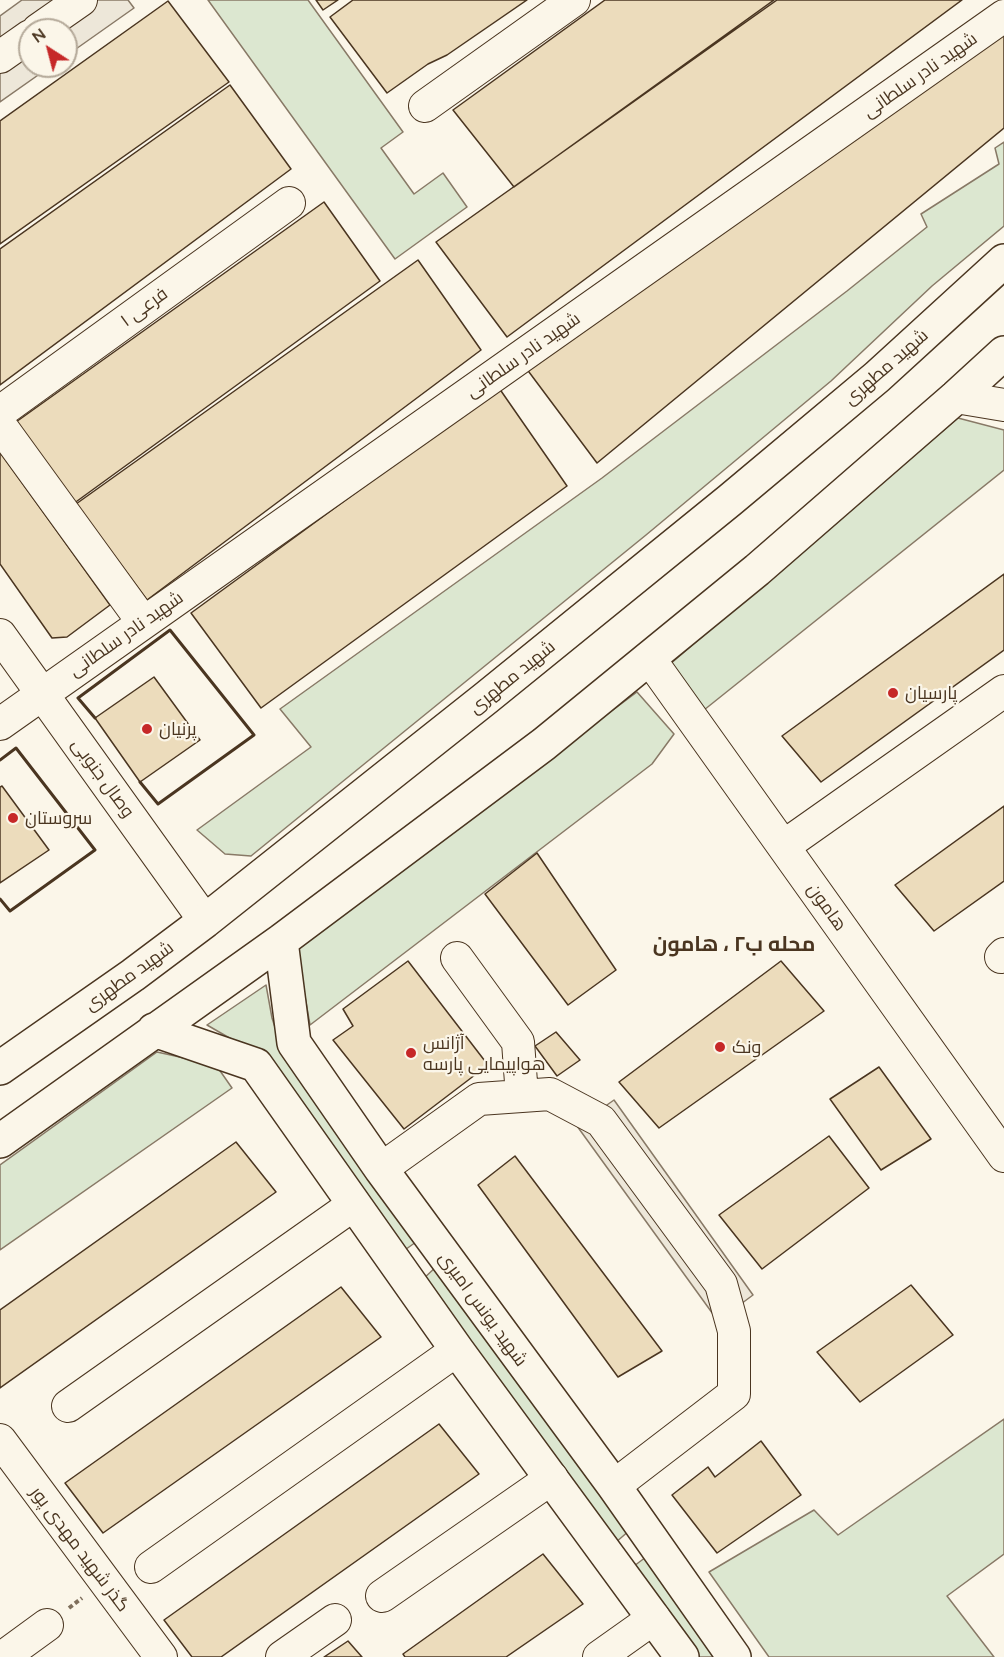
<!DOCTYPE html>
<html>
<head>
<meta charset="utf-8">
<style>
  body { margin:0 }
  #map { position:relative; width:1004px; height:1657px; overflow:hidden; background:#fbf6e9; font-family:Lato,sans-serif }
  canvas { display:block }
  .north { position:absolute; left:18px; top:18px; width:60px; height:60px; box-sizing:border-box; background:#fbf6e9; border:2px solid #b4a999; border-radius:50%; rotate:324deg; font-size:16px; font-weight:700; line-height:24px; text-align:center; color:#4a3520 }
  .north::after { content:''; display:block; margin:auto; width:21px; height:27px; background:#c62828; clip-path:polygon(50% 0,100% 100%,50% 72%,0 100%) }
</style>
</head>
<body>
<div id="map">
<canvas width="1004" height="1657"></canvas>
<div class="north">N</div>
</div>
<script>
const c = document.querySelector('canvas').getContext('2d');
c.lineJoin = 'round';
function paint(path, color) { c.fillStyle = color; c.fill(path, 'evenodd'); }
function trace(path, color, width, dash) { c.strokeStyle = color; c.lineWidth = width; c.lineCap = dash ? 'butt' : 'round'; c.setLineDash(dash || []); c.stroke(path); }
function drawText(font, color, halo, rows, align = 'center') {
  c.font = font + ' Lato,Cairo,sans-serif'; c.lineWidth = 4.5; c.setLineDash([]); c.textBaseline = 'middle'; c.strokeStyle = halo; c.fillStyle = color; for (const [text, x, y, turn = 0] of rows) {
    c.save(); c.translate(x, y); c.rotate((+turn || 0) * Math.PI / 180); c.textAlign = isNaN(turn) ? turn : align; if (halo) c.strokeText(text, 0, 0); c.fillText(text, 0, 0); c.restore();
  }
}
const green = new Path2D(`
  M208 0H308L403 132 381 148 414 194 443 173 467 207 395 259Z
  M1004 142V226L932 286 831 381 646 535 251 856 225 854 197 830 311 747 280 709 602 478 847 291 927 227 921 214 999 164 995 148Z
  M958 418 1004 430V470L704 710 669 665Z
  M637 692 674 734 652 764 310 1025 296 946Z
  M266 985 272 1018 283 1052 416 1242 402 1252 252 1051 207 1025Z
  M157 1052 216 1065 232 1088 0 1250V1165Z
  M437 1266 630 1530 615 1543 422 1280Z
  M1004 1419V1554L947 1596 994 1657H769L709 1572 814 1510 838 1535Z
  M650 1554 721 1657H695L630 1569Z`);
const parking = new Path2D(`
  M22 0H128L134 8 66 56V30H30V66H51L0 102V16Z
  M614 1100 753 1295 718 1321 577 1126Z`);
const building = new Path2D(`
  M316 0H338L323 10Z
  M353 0H527L447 55 428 64 387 93 330 17Z
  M605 0H774L514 187 453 110Z
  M777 0H962L507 337 436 242Z
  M168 1 229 82 0 244V121Z
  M1004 29V128L597 463 526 368Z
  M230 85 291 169 0 385V249Z
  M324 202 380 281 73 504 16 422Z
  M418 260 481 350 147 600 76 504Z
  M499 388 567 486 261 708 191 613Z
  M0 452 110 605 67 637 52 638 0 564Z
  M1004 574V650L821 782 782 736Z
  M154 677 200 740 140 782 95 718Z
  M2 786 49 850 0 883V787Z
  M1004 806V881L934 931 895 885Z
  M537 853 616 970 568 1005 485 894Z
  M408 961 488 1065 404 1129 333 1040 353 1026 343 1009Z
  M781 961 824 1011 659 1128 619 1082Z
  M556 1032 580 1060 557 1076 535 1046Z
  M879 1067 931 1139 881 1170 830 1099Z
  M829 1136 869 1188 762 1269 719 1215Z
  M236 1142 276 1192 0 1388V1310Z
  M515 1156 662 1351 618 1377 478 1185Z
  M911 1285 953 1335 860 1402 817 1352Z
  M341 1287 381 1337 103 1533 65 1483Z
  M439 1424 479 1474 221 1657H192L164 1620Z
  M761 1441 801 1495 717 1553 672 1495 708 1467 715 1477Z
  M543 1554 583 1604 506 1657H405L403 1654Z
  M348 1641 362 1657H324Z`);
const path = new Path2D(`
  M69 1608 82 1598`);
const minor = new Path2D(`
  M38 30 81 0
  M0 57 30 36
  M425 106 574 0
  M956 397 1004 405
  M0 412 289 203
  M0 425 143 622
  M0 635 205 921
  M649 658 1004 1156
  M0 724 1004 16
  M784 846 1004 691
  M1001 957 1004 954
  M457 958 518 1042 522 1096
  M381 1169 479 1099 550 1094 601 1121 721 1284 734 1331V1394L614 1486
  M68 1406 353 1205
  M0 1440 161 1657
  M151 1567 457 1350
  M382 1596 552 1478
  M3 1657 47 1625
  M282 1657 335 1620
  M599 1657 654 1618`);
const major = new Path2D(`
  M281 941 294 1043 381 1169 614 1486 734 1657
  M154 1030 256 1065 457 1350 682 1657
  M0 1068 133 975 205 921 486 698 730 500 877 377 1004 261
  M0 1141 281 941 544 744 757 570 956 397 1004 353`);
const wall = new Path2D(`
  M95 718 78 698 170 630 254 735 158 804 140 782
  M0 760 16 748 95 850 10 911 0 899`);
const markers = [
  [893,693,6,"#c62828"],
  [147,729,6,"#c62828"],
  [13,818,6,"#c62828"],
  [720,1047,6,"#c62828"],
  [411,1053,6,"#c62828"]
];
const streetNames = [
  ["شهید نادر سلطانی",920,75,-35],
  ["فرعی ۱",144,307,-36],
  ["شهید نادر سلطانی",523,355,-35],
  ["شهید مطهری",886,367,-41],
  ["شهید نادر سلطانی",126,634,-35],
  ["شهید مطهری",512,677,-39],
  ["وصال جنوبی",103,778,54],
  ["هامون",827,907,55],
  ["شهید مطهری",129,976,-36],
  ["شهید یونس امیری",483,1309,54],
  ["گذر شهید مهدی پور",80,1549,53]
];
const poiNames = [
  ["پارسیان",905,693],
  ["پرنیان",159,729],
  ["سروستان",25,818],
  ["آژانس",423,1043],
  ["هواپیمایی پارسه",423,1064],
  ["ونک",732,1047]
];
const quarterNames = [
  ["محله ب۲ ، هامون",734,944]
];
paint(green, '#dce7d0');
trace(green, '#887966', 1.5);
paint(parking, '#ede7d9');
trace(parking, '#887966', 1.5);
paint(building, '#ecdcbc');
trace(building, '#4a3520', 1.5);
trace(minor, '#4a3520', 34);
trace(major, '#4a3520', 36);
trace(path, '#7f6f5c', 4, [4.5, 3]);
trace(minor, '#fbf6e9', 32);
trace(major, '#fbf6e9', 33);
trace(wall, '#4a3520', 3);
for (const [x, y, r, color] of markers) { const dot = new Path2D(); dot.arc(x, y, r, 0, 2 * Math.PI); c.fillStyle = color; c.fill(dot); trace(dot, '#fbf6e9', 2); }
drawText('18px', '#4a3520', '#fbf6e9', streetNames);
drawText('18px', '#4a3520', '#fbf6e9', poiNames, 'left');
drawText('bold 21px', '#4a3520', '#fbf6e9', quarterNames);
</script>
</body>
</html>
